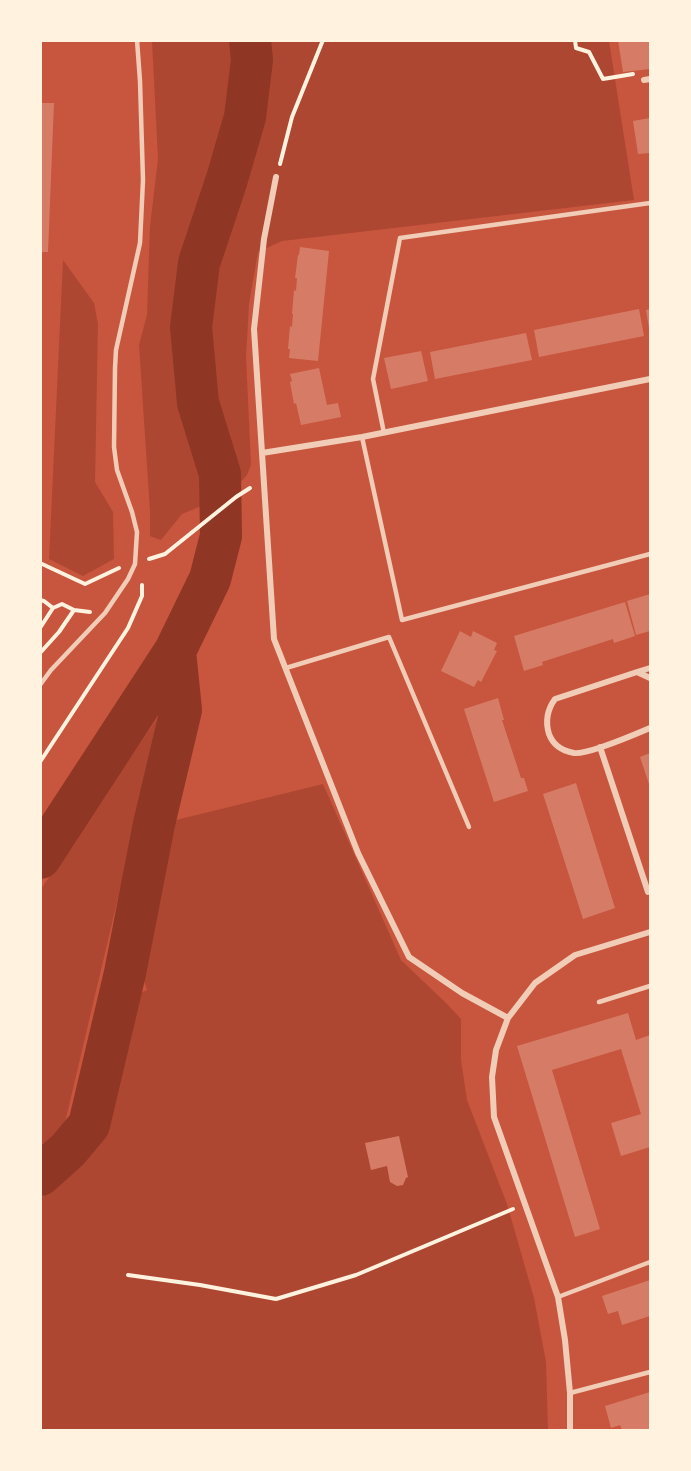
<!DOCTYPE html>
<html>
<head>
<meta charset="utf-8">
<style>
  body { margin:0 }
  #map { position:relative; width:691px; height:1471px; overflow:hidden; background:#c8553d; font-family:Raleway,sans-serif }
  canvas { display:block }
  .frame { position:absolute; inset:0; border:42px solid #fff3e0; pointer-events:none }
</style>
</head>
<body>
<div id="map">
<canvas width="691" height="1471"></canvas>
<div class="frame"></div>
</div>
<script>
const c = document.querySelector('canvas').getContext('2d');
c.lineJoin = 'round';
function paint(path, color) { c.fillStyle = color; c.fill(path, 'evenodd'); }
function trace(path, color, width, dash) { c.strokeStyle = color; c.lineWidth = width; c.lineCap = dash ? 'butt' : 'round'; c.setLineDash(dash || []); c.stroke(path); }
const green = new Path2D(`
  M152 41H609L634 200 282 241 258 252 249 304 246 357 251 465 247 475 230 494 182 514 161 540 150 536V511L139 345 147 315 150 226 158 159Z
  M63 260 94 303 98 324 95 482 113 512 114 559 83 576 49 559Z
  M162 711 63 1131 41 1152V889Z
  M323 784 401 960 446 1003 461 1019V1060L467 1100 507 1204 534 1298 546 1362 548 1430H41L40 1199 88 1155 118 1071 136 990 140 993 147 990 141 971 168 822Z`);
const river = new Path2D(`
  M40 858 175 651 210 579 221 536 220 474 198 403 191 327 199 263 227 179 245 117 252 60 250 40
  M40 1175 68 1150 89 1125 125 973 154 824 181 710 175 651`);
const building = new Path2D(`
  M618 40H650V69L623 72Z
  M40 103H54L48 252H40Z
  M650 118V153L638 154 633 121Z
  M300 247 329 251 318 361 289 358 290 349H288L290 326 292 327 293 314H292L294 290 296 291 297 278H295L298 255H299Z
  M639 309 644 336 539 357 534 330Z
  M650 309V328H649L646 310Z
  M526 333 532 360 435 379 430 352Z
  M421 351 428 381 391 389 384 358Z
  M319 368 327 405 338 403 341 417 301 425 296 403 294 404 290 382 292 381 290 374Z
  M650 594V631L636 635 627 601Z
  M625 602 635 636 614 643 613 639 542 662 543 665 524 671 514 636Z
  M460 631 471 637 473 631 497 643 494 650 497 651 481 682 478 680 474 687 441 671Z
  M498 698 504 720H502L521 778H524L528 791 494 802 464 709Z
  M650 753V787L640 757Z
  M576 783 615 908 583 919 543 794Z
  M628 1013 636 1040 650 1035V1147L621 1156 611 1123 641 1114 621 1049 552 1070 600 1229 575 1237 517 1046Z
  M399 1136 408 1177 406 1178 403 1185 397 1186 390 1182 387 1166 371 1170 365 1143Z
  M650 1280V1316L622 1325 618 1311 608 1314 602 1296Z
  M650 1392V1430H622L620 1425 611 1428 605 1406Z`);
const path = new Path2D(`
  M575 40 576 48 589 52 603 79 633 74
  M280 164 292 117 323 40
  M149 559 165 554 236 497 250 488
  M40 563 85 584 119 568
  M40 600 44 601 53 608
  M40 628 53 608 62 604 74 610
  M40 653 59 632 74 610 90 612
  M40 762 128 628 142 596V585
  M128 1275 200 1285 276 1299 356 1275 513 1209`);
const service = new Path2D(`
  M384 433 373 379 400 238 650 203
  M362 437 402 620 650 554
  M286 668 389 637 469 827
  M40 685 51 670 105 613 128 579 135 564 137 532 132 512 117 470 114 447 115 368 116 350 140 243 143 180 140 81 137 40
  M599 1002 650 986
  M558 1297 650 1262
  M570 1393 650 1372`);
const minor = new Path2D(`
  M644 80 650 79
  M276 177 264 239 254 329 274 639 358 853 409 957 462 993 508 1018
  M262 453 362 437 650 379
  M637 672 650 668
  M650 678 637 672 555 699C547 710 545 721 549 734 553 745 563 751 574 753 587 755 636 734 650 728
  M600 747 648 892
  M570 1430V1393L565 1340 558 1297 494 1117 492 1077 496 1050 508 1018 535 983 575 955 650 932`);
paint(green, '#ae4732');
trace(river, '#8f3625', 42);
paint(building, '#d67c66');
trace(path, '#fff3e0', 4);
trace(service, '#f1ccb7', 4.5);
trace(minor, '#f1ccb7', 6);
</script>
</body>
</html>
